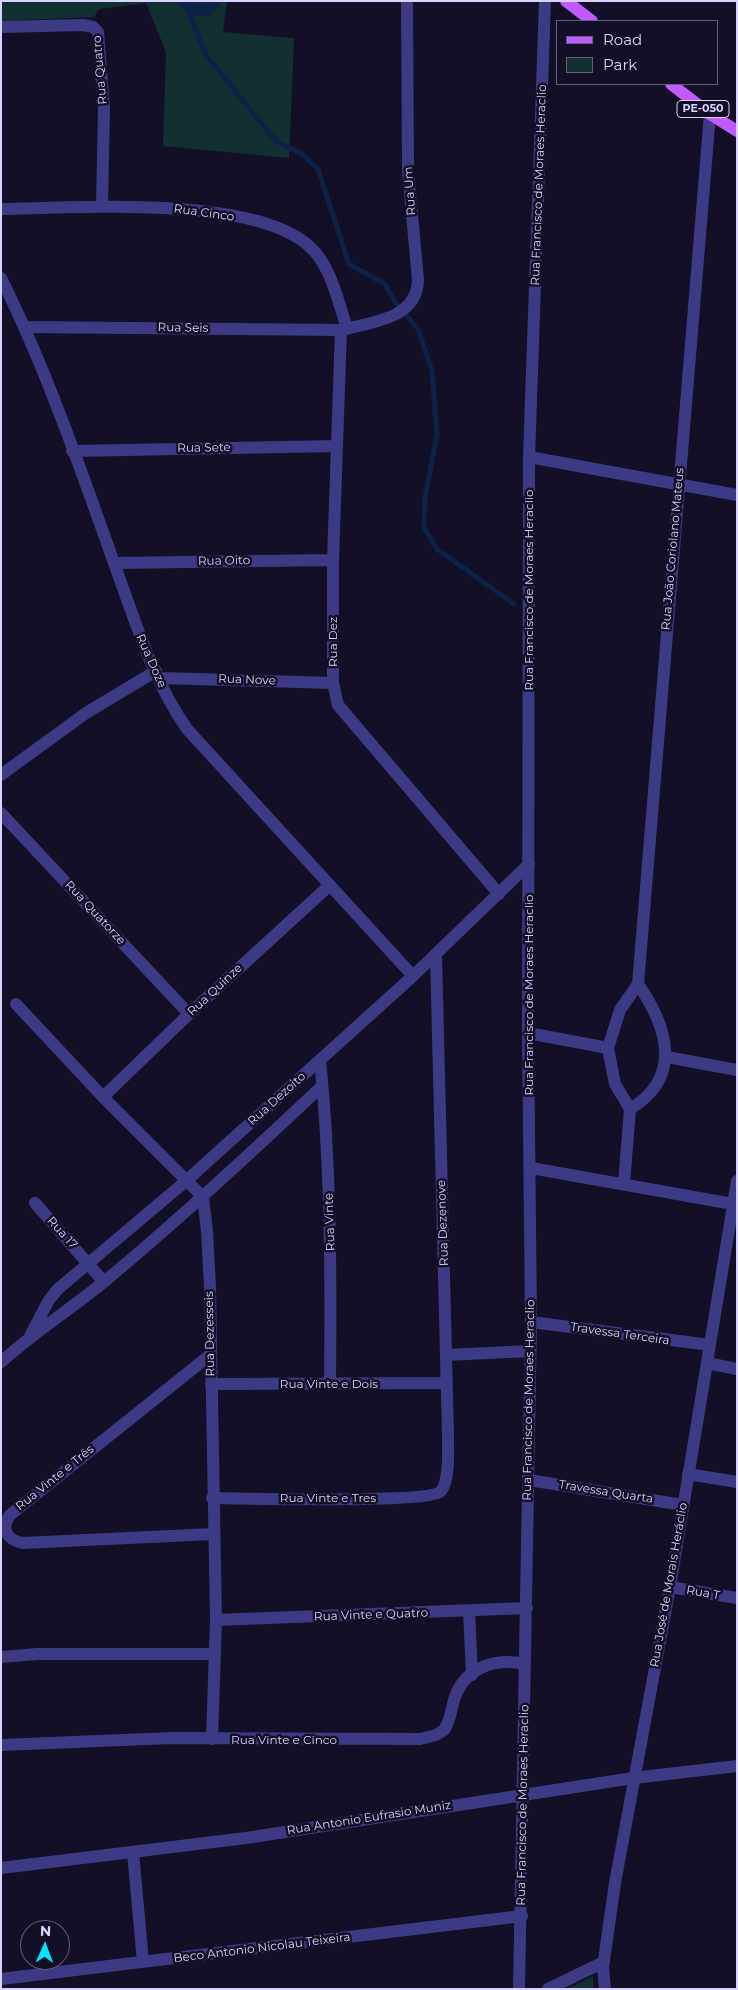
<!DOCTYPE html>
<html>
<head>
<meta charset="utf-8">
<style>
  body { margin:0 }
  #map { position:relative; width:738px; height:1990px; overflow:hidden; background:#130f26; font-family:Montserrat,sans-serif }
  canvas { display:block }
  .frame { position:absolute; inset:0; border:2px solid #d9d4ff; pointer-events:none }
  .legend { position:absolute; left:556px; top:20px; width:162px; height:65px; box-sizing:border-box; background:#130f26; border:1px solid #625e7d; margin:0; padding:6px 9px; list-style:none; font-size:15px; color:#d9d4ff }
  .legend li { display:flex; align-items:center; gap:10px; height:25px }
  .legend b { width:25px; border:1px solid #625e7d }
  .north { position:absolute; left:20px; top:1920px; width:50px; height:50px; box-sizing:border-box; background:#130f26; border:1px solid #625e7d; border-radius:50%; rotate:2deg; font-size:14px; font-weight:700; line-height:20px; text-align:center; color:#d9d4ff }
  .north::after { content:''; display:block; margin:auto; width:18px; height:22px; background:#00e5ff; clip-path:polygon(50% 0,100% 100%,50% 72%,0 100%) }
</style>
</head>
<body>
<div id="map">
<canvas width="738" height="1990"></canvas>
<div class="frame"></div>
<ul class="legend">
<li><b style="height:6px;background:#c25bff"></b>Road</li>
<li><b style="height:14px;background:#12302f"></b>Park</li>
</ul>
<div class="north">N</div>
</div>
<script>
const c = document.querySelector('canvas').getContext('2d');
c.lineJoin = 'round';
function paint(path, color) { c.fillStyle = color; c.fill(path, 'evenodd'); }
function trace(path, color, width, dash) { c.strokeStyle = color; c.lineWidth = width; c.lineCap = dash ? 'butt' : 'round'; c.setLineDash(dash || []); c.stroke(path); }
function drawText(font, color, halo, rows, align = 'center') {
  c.font = font + ' Montserrat,sans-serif'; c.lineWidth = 5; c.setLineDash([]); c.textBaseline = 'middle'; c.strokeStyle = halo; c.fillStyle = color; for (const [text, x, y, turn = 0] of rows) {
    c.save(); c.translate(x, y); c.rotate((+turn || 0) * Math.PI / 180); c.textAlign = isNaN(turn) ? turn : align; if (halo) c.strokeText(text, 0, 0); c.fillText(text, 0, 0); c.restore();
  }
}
const green = new Path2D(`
  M1 1H176L190 16 211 15 222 1H227L223 32 294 38 289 158 163 146 166 52 146 3 99 9 94 17 1 21Z
  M593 1976 594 1989H567Z`);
const water = new Path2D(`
  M176 1H222L211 15 189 16Z`);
const stream = new Path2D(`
  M184 1 206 55 242 99 276 141 302 154 318 169 349 264 385 284 395 302 418 329 432 371 437 435 425 498 424 527 437 549 514 604`);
const minor = new Path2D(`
  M1 27 83 25 93 27 98 32 104 108 102 207
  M1 209C77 208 252 195 309 246 331 265 338 302 347 328
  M1 278C46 369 80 467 114 563 135 620 152 679 187 729L413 976
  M25 327 341 330C372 322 417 319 418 280L408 171 407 1
  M341 330 333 560V683L338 705 499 894
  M72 451 337 446
  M529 457 737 495
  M114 563 333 560
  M160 678 333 683
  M1 775 86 713 156 671
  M1 813 189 1014
  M16 1004 103 1097 203 1197 207 1231 210 1287 216 1620 212 1739
  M528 1033 608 1048
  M667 1057 737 1070
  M320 1060C331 1168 331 1276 330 1384
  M103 1097 189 1014 330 885
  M630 1109C683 1077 668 1028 638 984
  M531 1168 733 1204
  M624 1184 630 1109 615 1084 608 1048 620 1010 638 984 710 114
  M35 1203 104 1282
  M531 1322 710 1345
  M30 1336 49 1300 58 1289 186 1181 413 976 529 864
  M210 1355 10 1515C0 1529 7 1540 23 1543L213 1534
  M446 1355 530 1351
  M1 1362C34 1332 71 1309 105 1281 180 1219 251 1153 322 1086
  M707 1363 737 1369
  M211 1384 447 1383
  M688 1474 737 1482
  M529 1480 683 1505
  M212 1498C241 1498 430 1504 441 1491 450 1481 448 1448 448 1435L436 955
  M670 1587 737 1598
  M469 1611 472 1675
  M216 1620 527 1608
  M1 1657 37 1654H215
  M1 1745 172 1738 420 1739 436 1735 444 1730C451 1720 451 1708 455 1697 466 1666 497 1658 525 1664
  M133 1852 143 1962
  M1 1868 246 1838 633 1778 737 1766
  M1 1979 522 1916
  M519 1989 531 1322 528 1033 529 457 545 1
  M548 1989 604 1962
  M605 1989 603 1967 615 1883 670 1587 737 1181`);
const major = new Path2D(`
  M566 1 592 21
  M671 84 710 114 737 131`);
const shields = [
  [703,109,52]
];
const shieldNames = [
  ["PE-050",703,109]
];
const streetNames = [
  ["Rua Quatro",100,70,-95],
  ["Rua Francisco de Moraes Heraclio",539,185,-88],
  ["Rua Um",410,191,-94],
  ["Rua Cinco",204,213,8],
  ["Rua Seis",183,328,1],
  ["Rua Sete",204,448,-1],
  ["Rua João Coriolano Mateus",673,549,-85],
  ["Rua Oito",224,561,-1],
  ["Rua Francisco de Moraes Heraclio",529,590,-90],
  ["Rua Dez",333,642,-90],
  ["Rua Doze",151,661,66],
  ["Rua Nove",247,680,2],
  ["Rua Quatorze",95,913,47],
  ["Rua Quinze",215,990,-43],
  ["Rua Francisco de Moraes Heraclio",529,995,-90],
  ["Rua Dezoito",277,1099,-42],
  ["Rua Vinte",330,1222,-92],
  ["Rua Dezenove",443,1223,-92],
  ["Rua 17",62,1233,48],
  ["Rua Dezesseis",210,1334,-91],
  ["Travessa Terceira",620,1334,8],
  ["Rua Vinte e Dois",329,1384],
  ["Rua Francisco de Moraes Heraclio",529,1400,-89],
  ["Rua Vinte e Três",55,1478,-39],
  ["Travessa Quarta",606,1492,9],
  ["Rua Vinte e Tres",328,1498],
  ["Rua José de Morais Heráclio",669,1585,-80],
  ["Rua T",703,1593,10],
  ["Rua Vinte e Quatro",371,1615,-2],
  ["Rua Vinte e Cinco",284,1740],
  ["Rua Francisco de Moraes Heraclio",523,1805,-89],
  ["Rua Antonio Eufrasio Muniz",369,1818,-9],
  ["Beco Antonio Nicolau Teixeira",262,1948,-7]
];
paint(green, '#12302f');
paint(water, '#0c2248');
trace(stream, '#0c2248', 5);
trace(minor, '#3d3a85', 12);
trace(major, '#c25bff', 12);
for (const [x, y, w] of shields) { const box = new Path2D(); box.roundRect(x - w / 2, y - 8.5, w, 17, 4); c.fillStyle = '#130f26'; c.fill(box); trace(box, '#d9d4ff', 1); }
drawText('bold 11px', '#d9d4ff', null, shieldNames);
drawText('12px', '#d9d4ff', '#130f26', streetNames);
</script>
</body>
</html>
